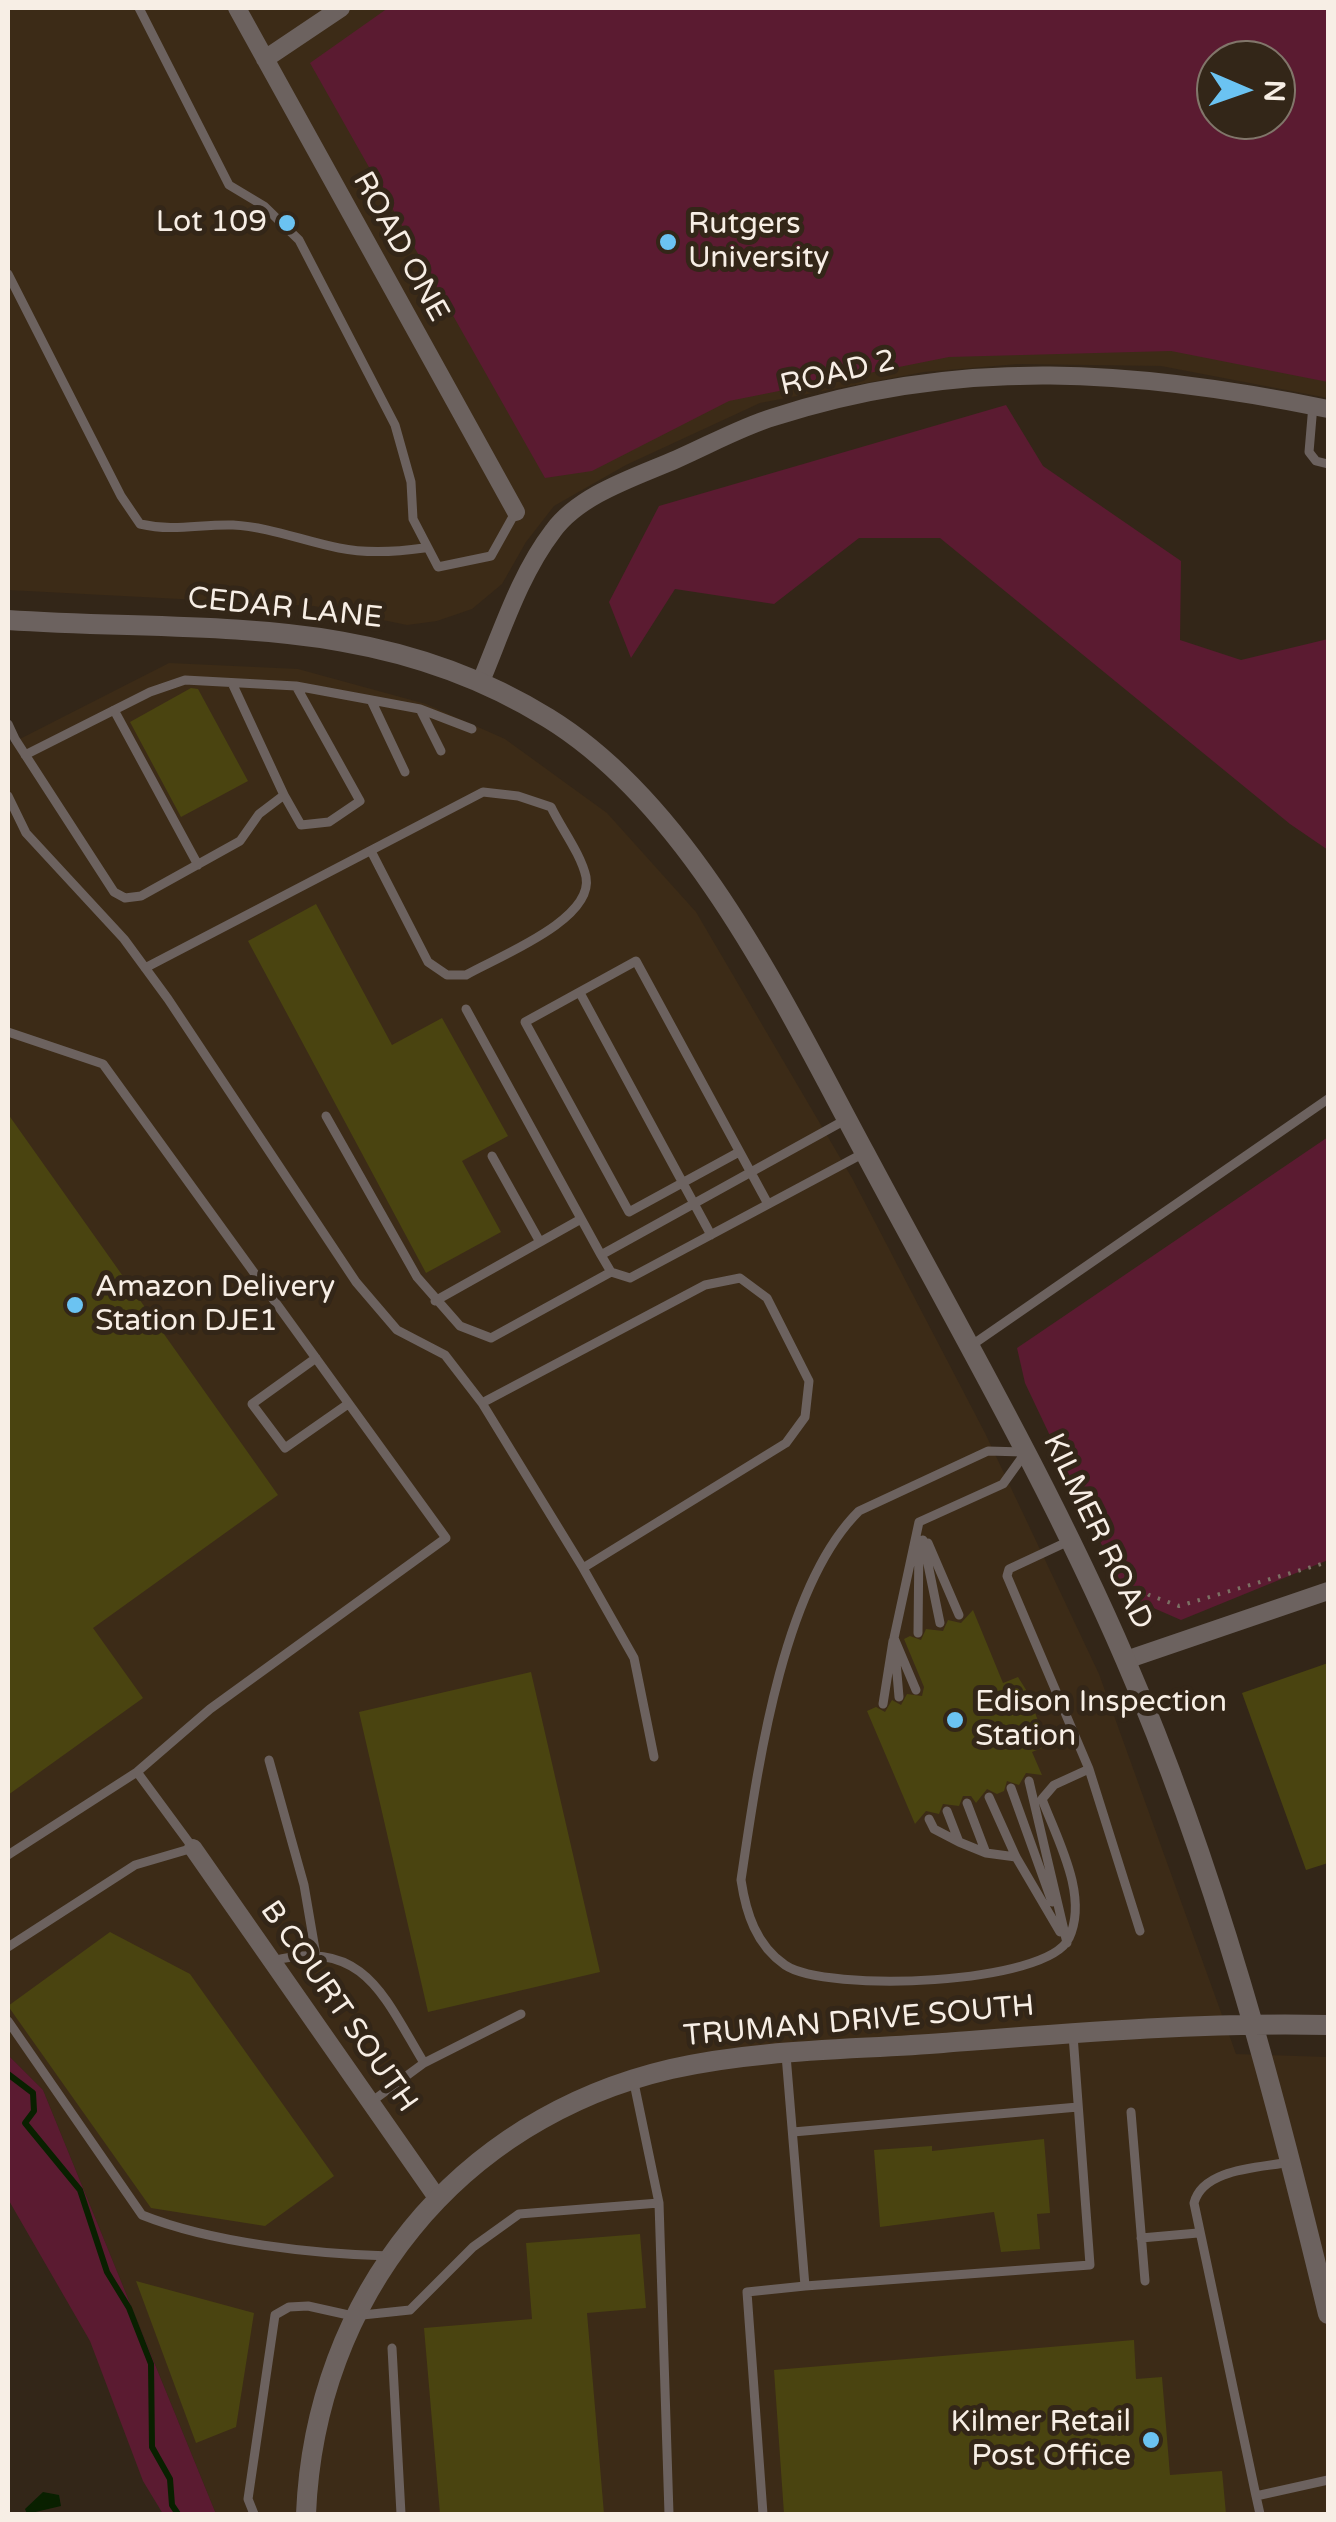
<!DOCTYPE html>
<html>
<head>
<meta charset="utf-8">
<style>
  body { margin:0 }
  #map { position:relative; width:1336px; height:2522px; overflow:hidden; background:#332618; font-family:"Varela Round",sans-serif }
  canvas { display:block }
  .frame { position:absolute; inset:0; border:10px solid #f7eee5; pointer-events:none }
  .north { position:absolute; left:1196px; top:40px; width:100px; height:100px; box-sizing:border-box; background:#332618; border:2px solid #81766a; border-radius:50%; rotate:92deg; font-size:28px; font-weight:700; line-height:40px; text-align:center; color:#f7eee5 }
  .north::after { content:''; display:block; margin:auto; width:35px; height:45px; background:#6bc3f2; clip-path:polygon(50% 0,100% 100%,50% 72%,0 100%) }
</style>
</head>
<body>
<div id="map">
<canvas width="1336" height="2522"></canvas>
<div class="frame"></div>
<div class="north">N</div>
</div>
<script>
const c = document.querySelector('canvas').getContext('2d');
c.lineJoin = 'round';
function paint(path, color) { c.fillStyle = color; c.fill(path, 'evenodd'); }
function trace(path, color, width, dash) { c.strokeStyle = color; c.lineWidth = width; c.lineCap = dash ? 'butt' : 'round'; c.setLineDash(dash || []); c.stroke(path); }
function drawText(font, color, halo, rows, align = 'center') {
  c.font = font + ' "Varela Round",sans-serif'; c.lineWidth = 10; c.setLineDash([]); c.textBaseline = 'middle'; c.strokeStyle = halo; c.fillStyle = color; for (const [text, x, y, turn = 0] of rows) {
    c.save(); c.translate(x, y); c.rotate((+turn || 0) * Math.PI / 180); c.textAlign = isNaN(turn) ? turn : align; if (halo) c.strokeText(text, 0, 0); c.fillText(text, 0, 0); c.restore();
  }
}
const built = new Path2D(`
  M8 8H1328V398L1161 366 1018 364 924 372 760 403 626 465 554 506 526 542 502 584 472 609 437 621 407 625 314 606 8 590ZM1216 60H1276V120H1216Z
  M169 663 298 669 426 704 505 739 607 813 696 912 852 1178 985 1433 1099 1674 1236 2054 1328 2057V2514H216L43 2090 8 2055V745Z`);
const green = new Path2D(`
  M388 8H1328V382L1171 351 949 357 729 401 592 471 545 478 310 63ZM1276 60V120H1216V60Z
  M1006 405 1043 466 1181 561 1180 640 1241 660 1328 639V850L1290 824 940 538H859L774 604 675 589 631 658 609 602 659 506Z
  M1328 1137V1560L1181 1620 1126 1596 1025 1383 1017 1348Z
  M8 2055 43 2090 216 2514H163L143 2481 90 2341 8 2199Z`);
const water = new Path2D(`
  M43 2492 59 2495 61 2506 27 2514 25 2509Z`);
const stream = new Path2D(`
  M8 2074 33 2093 34 2111 25 2123 80 2190 107 2272 129 2308 151 2364 152 2447 170 2479 172 2505 178 2514`);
const building = new Path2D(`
  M191 688 198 689 248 781 181 817 130 722Z
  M316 904 392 1045 442 1018 508 1136 462 1161 501 1232 426 1273 248 941Z
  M8 1114 278 1495 93 1628 143 1698 8 1795Z
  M973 1610 1003 1683 1018 1677 1028 1693 1047 1746 1032 1752 1042 1775 1026 1773 1019 1785 1007 1781 1004 1791 997 1794 987 1789 976 1803 971 1796H963L959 1806 943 1804 939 1814 926 1811 915 1824 867 1711 876 1707 885 1712 892 1700 901 1705 907 1694 922 1696 924 1687 904 1639 910 1636 921 1640 926 1629 943 1631 948 1620 961 1623Z
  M1328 1663V1863L1306 1870 1242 1693Z
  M531 1672 600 1972 428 2012 359 1712Z
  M110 1932 190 1974 334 2176 265 2226 151 2208 8 2006Z
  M1044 2139 1050 2213 1037 2214 1040 2249 1001 2252 994 2212 880 2227 874 2150 932 2146V2151Z
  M640 2234 646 2308 587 2313 604 2514H440L424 2328 532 2319 526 2243Z
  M136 2281 254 2313 236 2427 196 2443Z
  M1134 2340 1136 2379 1162 2377 1170 2475 1222 2471 1226 2514H784L774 2370Z`);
const path = new Path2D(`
  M1131 1582 1149 1595 1179 1606 1328 1562`);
const service = new Path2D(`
  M139 8 229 185 264 206 299 240 395 425 411 482 413 519 438 567 491 556 515 513
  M8 274 121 496 140 524C175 532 199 524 233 525 270 527 303 541 339 548 368 554 396 552 424 548
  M1313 405 1309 452 1316 461 1328 464
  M232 683 284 795
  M296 686 420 709 472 729
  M371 700 405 772
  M420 709 441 751
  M114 710 198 865
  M8 724 15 739 114 892 125 898 141 896 240 841 259 814 284 795 301 825 329 822 360 801 296 686 185 680 150 692 25 755
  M8 796 26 833 124 939 168 999 356 1282 397 1330 445 1355 482 1403 583 1568 786 1443 805 1417 809 1381 767 1298 740 1278 705 1285 482 1403
  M145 968 483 792 518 796 551 807C561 828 581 854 586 877 594 920 497 957 466 975H447L428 962 371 851
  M580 993 711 1235
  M466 1009 601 1255
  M8 1032 103 1064 446 1538 210 1709 137 1772 8 1855
  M326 1116 417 1277 460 1326 491 1338 611 1272
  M847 1119 601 1255 611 1272 630 1278 864 1153
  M739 1152 629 1212 525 1022 636 961 768 1204
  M492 1156 540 1242
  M435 1301 581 1219
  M972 1345 1328 1099
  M316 1358 252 1404 285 1448 348 1404
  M1023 1452 988 1451 859 1511C781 1588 757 1773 741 1880 746 1913 756 1945 785 1965 826 1993 1048 1985 1069 1938 1089 1896 1057 1839 1042 1799L1054 1785 1089 1769 1007 1576 1009 1569 1069 1541
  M919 1522 1003 1484 1026 1452
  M923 1540 940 1623
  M928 1543 959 1615
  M583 1568 634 1658 654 1757
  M918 1633 919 1540
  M895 1650 899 1697
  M916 1690 894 1638 919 1522
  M883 1704 893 1641
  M269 1760 304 1885 316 1955
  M1089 1769 1140 1931
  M1029 1781 1067 1943
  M1011 1788 1052 1902
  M989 1797 1016 1857 1060 1932
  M967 1803 986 1853 1016 1857
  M947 1811 959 1842 986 1853
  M929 1819 934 1829 959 1842
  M8 1947 135 1865 193 1848 137 1772
  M272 1961C364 1938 383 1995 424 2063
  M8 2021 142 2215C212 2243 314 2254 389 2256
  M371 2102 424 2063 521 2014
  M1131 2112 1145 2281
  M793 2132 1078 2107
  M1290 2162C1260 2168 1203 2168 1194 2203L1256 2496 1328 2480
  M659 2203 669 2514
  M1141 2238 1198 2233
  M805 2286 1090 2265 1073 2035
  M392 2348 401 2514
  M1256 2496 1260 2514
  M254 2514 248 2499 275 2315 289 2307 308 2306 353 2316 410 2310 473 2247 519 2214 659 2203 634 2083
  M763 2514 747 2292 805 2286 786 2055`);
const minor = new Path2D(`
  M237 8 516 512
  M265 59 341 8
  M481 681C502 631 520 574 553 531 580 494 636 477 677 459 709 445 741 427 774 417 962 356 1138 370 1328 409
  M1126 1660 1328 1591
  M193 1848 438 2199`);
const tertiary = new Path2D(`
  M8 620C200 633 376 611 548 718 693 807 786 1007 865 1153 954 1320 1050 1485 1125 1659 1216 1869 1275 2093 1328 2314
  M306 2514C315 2297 457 2119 671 2069 759 2049 853 2050 943 2043 1071 2033 1200 2022 1328 2025`);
const markers = [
  [287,223,10,"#6bc3f2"],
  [668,242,10,"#6bc3f2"],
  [75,1305,10,"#6bc3f2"],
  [955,1720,10,"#6bc3f2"],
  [1151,2440,10,"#6bc3f2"]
];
const poiNames = [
  ["Lot 109",267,223,"right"],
  ["Rutgers",688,225],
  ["University",688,259],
  ["Amazon Delivery",95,1288],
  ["Station DJE1",95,1322],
  ["Edison Inspection",975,1703],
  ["Station",975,1737],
  ["Kilmer Retail",1131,2423,"right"],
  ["Post Office",1131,2457,"right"]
];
const streetNames = [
  ["ROAD ONE",400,247,61],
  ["ROAD 2",838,374,-13],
  ["CEDAR LANE",285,609,6],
  ["KILMER ROAD",1097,1532,64],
  ["B COURT SOUTH",338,2007,55],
  ["TRUMAN DRIVE SOUTH",859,2022,-5]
];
paint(built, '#3c2b17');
paint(green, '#5b1b31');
paint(water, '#092000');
trace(stream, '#092000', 6);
paint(building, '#4a4410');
trace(path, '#7c7064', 4, [2.5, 8]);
trace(service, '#6c625f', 9);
trace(minor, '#6c625f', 18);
trace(tertiary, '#6c625f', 20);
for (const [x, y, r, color] of markers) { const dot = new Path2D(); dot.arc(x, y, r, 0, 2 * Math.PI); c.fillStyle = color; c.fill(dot); trace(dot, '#332618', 4); }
drawText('30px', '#f7eee5', '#332618', poiNames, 'left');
drawText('30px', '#f7eee5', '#332618', streetNames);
</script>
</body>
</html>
